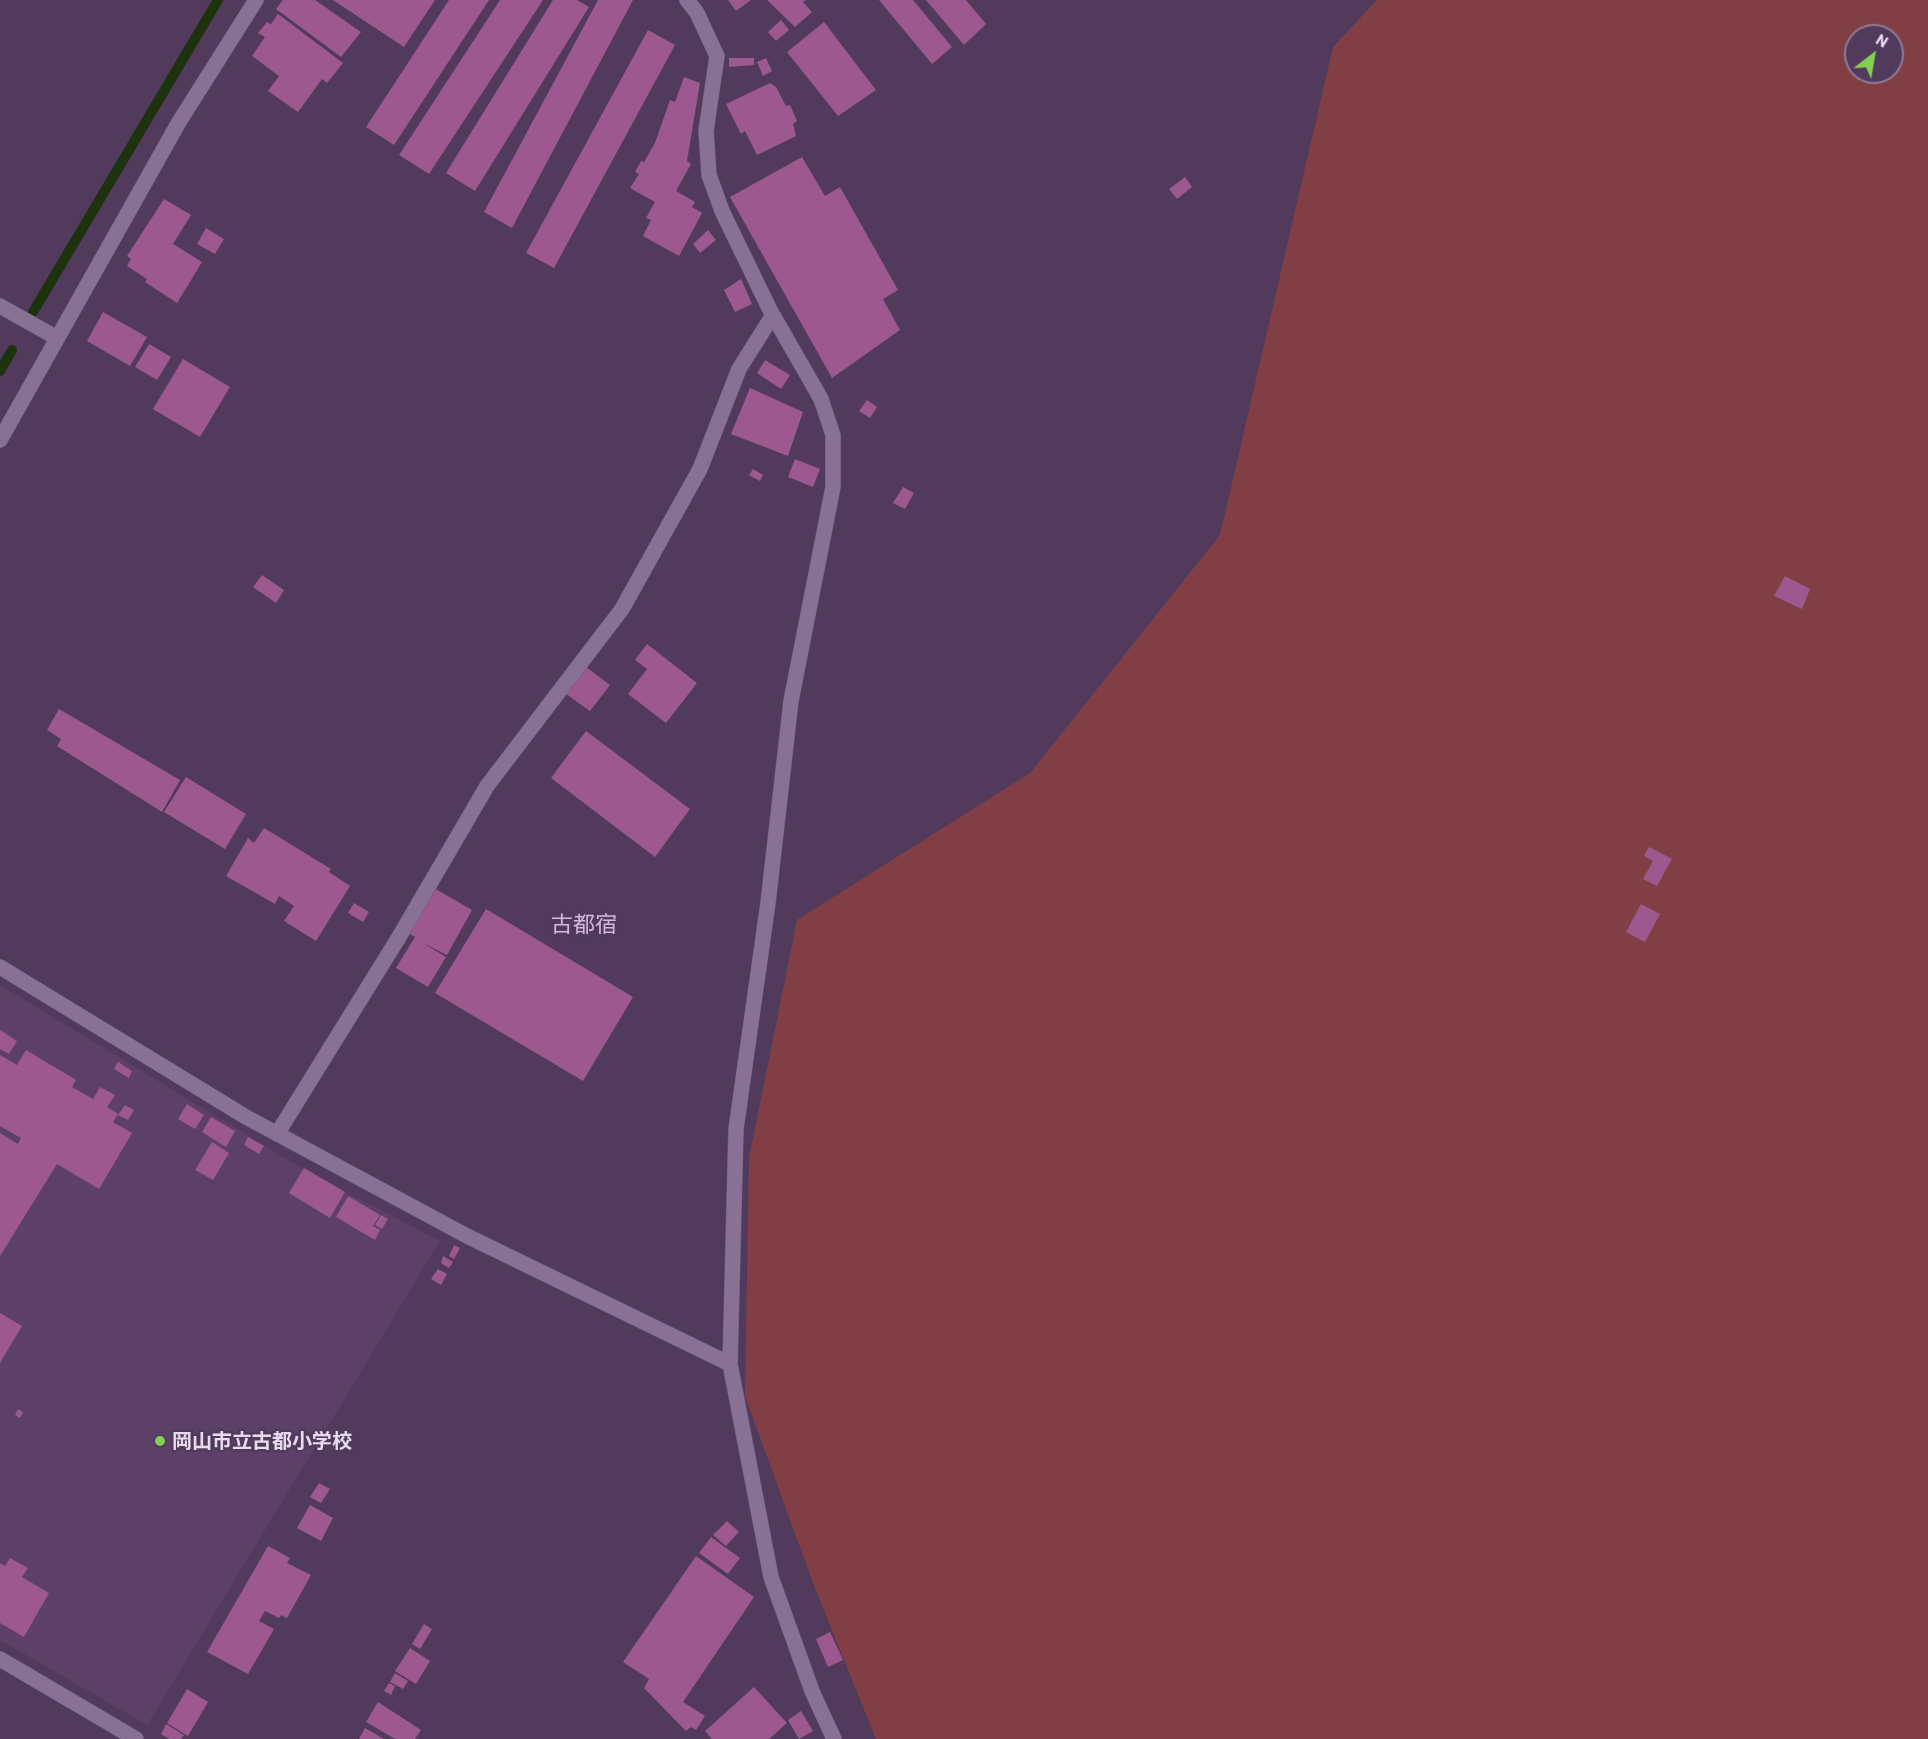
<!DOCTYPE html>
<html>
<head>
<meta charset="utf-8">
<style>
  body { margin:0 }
  #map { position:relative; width:1928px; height:1739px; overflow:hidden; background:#513a5c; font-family:Barlow,sans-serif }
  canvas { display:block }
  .north { position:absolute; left:1844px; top:24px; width:60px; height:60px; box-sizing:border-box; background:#513a5c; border:2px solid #8e7a97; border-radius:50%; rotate:31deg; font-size:16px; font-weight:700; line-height:24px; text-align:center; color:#e9dbef }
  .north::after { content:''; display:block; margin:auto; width:21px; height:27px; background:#82d04f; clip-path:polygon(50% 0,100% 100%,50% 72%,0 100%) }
</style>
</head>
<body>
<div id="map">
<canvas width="1928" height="1739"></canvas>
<div class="north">N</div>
</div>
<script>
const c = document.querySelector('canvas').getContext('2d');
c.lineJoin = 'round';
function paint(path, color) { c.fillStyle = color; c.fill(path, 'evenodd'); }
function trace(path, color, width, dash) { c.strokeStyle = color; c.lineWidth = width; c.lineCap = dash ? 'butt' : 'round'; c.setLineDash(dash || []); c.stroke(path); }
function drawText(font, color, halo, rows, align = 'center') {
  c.font = font + ' Barlow,"Noto Sans JP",sans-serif'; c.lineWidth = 5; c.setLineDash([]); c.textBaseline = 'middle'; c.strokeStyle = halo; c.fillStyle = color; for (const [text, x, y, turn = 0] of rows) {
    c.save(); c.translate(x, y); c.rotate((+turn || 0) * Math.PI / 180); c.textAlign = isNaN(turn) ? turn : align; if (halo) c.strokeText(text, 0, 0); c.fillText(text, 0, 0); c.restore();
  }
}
const built = new Path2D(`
  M0 985 308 1172 440 1241 147 1725 0 1640Z`);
const green = new Path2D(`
  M1377 0H1928V1739H876L813 1583 745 1396 749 1158 797 920 1030 773 1220 535 1333 47ZM1856 36H1892V72H1856Z`);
const stream = new Path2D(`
  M33 312 218 0
  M0 371 12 350`);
const building = new Path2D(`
  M283 0H315L361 32 341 57 276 9Z
  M333 0H435L404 47Z
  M449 0H489L394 145 366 127Z
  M500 0H543L429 174 399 155Z
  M553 0H577L589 7 475 191 446 173Z
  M598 0H633L512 228 484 212Z
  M728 0H751L736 11Z
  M767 0H806L803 2 812 12 795 27Z
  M879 0H913L952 47 932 64Z
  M926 0H966L986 24 964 45Z
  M278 14 343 63 327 83 322 79 298 112 268 91 279 76 252 56 265 37 258 33 267 22 271 24Z
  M781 20 789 30 776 41 768 32Z
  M824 22 876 90 838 116 787 52Z
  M648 30 675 45 554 268 526 253Z
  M729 58H754V65L729 67Z
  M766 58 772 71 763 76 757 62Z
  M684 77 700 83 687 161 691 164 676 191 695 202 692 207 702 213 679 256 643 236 651 220 646 218 655 202 630 188 639 174 635 172 641 161 644 162 655 143 670 100 675 102Z
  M770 83 776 87 786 106 790 105 797 121 793 124 796 136 757 155 745 131 741 134 726 104Z
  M802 157 825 196 840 187 898 290 883 299 900 330 832 378 730 197Z
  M1185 177 1192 187 1177 199 1169 189Z
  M164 199 191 215 173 244 202 262 177 303 145 282 147 279 127 266 131 259 127 256Z
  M206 228 224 239 215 254 197 244Z
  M708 230 716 240 700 253 693 244Z
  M741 279 752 304 735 312 724 290Z
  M103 312 147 337 130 366 87 341Z
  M149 344 171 357 157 380 135 367Z
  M183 359 230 387 200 437 153 409Z
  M765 360 790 375 781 389 757 373Z
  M750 388 803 412 788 456 731 434Z
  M867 400 877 407 870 418 859 411Z
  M795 459 820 469 813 487 788 477Z
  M753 469 763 475 760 481 749 475Z
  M903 487 914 493 905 509 893 503Z
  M262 575 284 590 276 603 253 587Z
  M1785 576 1810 589 1802 609 1774 596Z
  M647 644 697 683 666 723 628 694 647 669 635 660Z
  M586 667 610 685 590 711 566 694Z
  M59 709 180 780 162 812 57 746 61 739 47 730Z
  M586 731 690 809 655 857 551 778Z
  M186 777 246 814 225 849 164 812Z
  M264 828 331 869 329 872 350 886 316 941 284 921 294 906 279 896 275 904 226 876 248 838 254 843Z
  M1649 847 1672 859 1657 886 1643 879 1653 861 1644 856Z
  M434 888 472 910 447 955 423 943 446 957 428 987 396 968 415 937 410 934Z
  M354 903 369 912 363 922 348 913Z
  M1641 904 1660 914 1645 942 1626 932Z
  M486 909 633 997 583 1081 435 993Z
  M0 1030 17 1041 9 1054 0 1049Z
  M26 1050 76 1080 72 1087 93 1099 100 1087 115 1095 107 1107 118 1114 113 1122 132 1133 99 1189 57 1164 0 1256V1133L18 1144 21 1138 0 1126V1055L17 1065Z
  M118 1062 132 1071 129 1078 114 1069Z
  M187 1104 204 1115 195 1129 178 1119Z
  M125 1105 134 1110 128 1120 118 1115Z
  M211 1117 235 1131 226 1147 202 1132Z
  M248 1137 264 1146 259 1154 244 1145Z
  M212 1142 229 1153 213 1180 195 1170Z
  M304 1168 345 1192 330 1218 289 1193Z
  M348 1196 380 1215 373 1226 380 1230 375 1240 336 1217Z
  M381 1215 388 1219 382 1229 375 1225Z
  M454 1245 460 1248 454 1259 449 1256Z
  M443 1256 453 1262 449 1268 441 1263Z
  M438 1269 447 1274 441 1285 431 1279Z
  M0 1313 22 1326 0 1363Z
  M18 1409 23 1412 20 1418 15 1415Z
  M319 1483 330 1489 321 1503 310 1497Z
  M310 1505 333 1518 321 1541 297 1528Z
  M727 1521 739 1532 726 1546 713 1535Z
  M711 1537 740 1558 728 1574 699 1553Z
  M268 1546 290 1558 287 1563 311 1575 287 1618 281 1615 279 1618 265 1611 259 1621 274 1629 248 1674 207 1652Z
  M696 1556 754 1597 683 1702 705 1716 696 1730 691 1727 686 1731 644 1688 649 1679 623 1662Z
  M10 1558 28 1568 22 1577 49 1593 24 1637 0 1623V1563L5 1566Z
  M424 1624 432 1629 420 1649 412 1644Z
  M830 1632 843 1660 828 1667 816 1639Z
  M410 1648 430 1661 416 1684 395 1671Z
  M395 1673 408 1681 403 1689 390 1682Z
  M389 1683 395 1686 391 1695 384 1691Z
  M754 1687 787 1723 769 1739H712L705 1731Z
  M187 1689 208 1702 188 1736 167 1723Z
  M378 1702 421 1730 415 1739H395L366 1722Z
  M801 1711 813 1731 799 1739 788 1720Z
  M166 1724 184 1735 181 1739H169L161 1734Z
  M365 1728 384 1739H359Z`);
const minor = new Path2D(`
  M687 0 697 13 717 56 706 131 709 175 722 211 770 310 821 399 833 435V487L791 701 768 903 736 1129 730 1364
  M0 306 57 338
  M0 440 179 122 256 0
  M0 967 246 1117 467 1236 730 1364 771 1577 812 1691 834 1739
  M277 1134 399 937 487 786 622 609 700 469 739 369 773 315
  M0 1659 136 1739`);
const markers = [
  [160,1441,6,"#82d04f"]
];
const poiNames = [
  ["岡山市立古都小学校",172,1441]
];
const quarterNames = [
  ["古都宿",584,925]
];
paint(built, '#5c4068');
paint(green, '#813f45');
trace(stream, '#1c330d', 10);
paint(building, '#9d598f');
trace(minor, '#6c5974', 16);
trace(minor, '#897095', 15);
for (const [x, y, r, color] of markers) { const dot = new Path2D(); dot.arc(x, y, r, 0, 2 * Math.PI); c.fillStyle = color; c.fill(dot); trace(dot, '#513a5c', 2); }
drawText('bold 20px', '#e9dbef', '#513a5c', poiNames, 'left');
drawText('22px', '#d3b8e0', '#513a5c', quarterNames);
</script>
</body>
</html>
